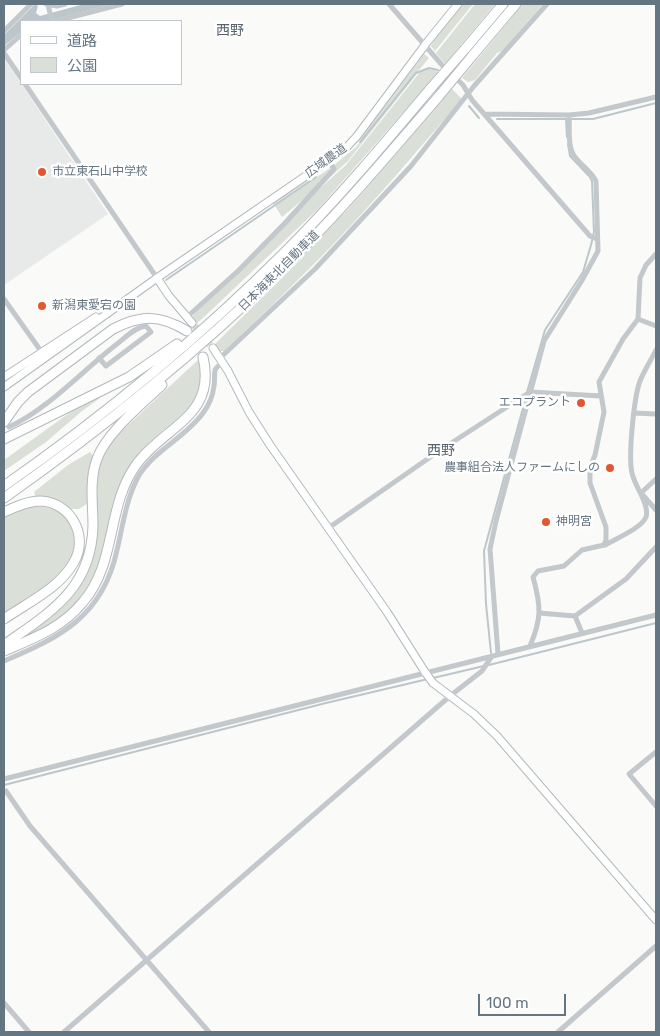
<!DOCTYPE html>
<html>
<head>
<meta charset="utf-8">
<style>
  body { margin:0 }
  #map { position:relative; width:660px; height:1036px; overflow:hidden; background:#fafaf8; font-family:Rubik,"Noto Sans JP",sans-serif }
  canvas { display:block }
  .frame { position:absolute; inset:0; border:5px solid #657683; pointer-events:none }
  .legend { position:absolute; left:20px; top:20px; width:162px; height:65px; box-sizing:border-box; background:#fff; border:1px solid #c1c8cd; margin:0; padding:6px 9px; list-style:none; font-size:15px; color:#657683 }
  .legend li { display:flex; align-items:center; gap:10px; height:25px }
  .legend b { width:25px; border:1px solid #c1c8cd }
  .scale { position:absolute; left:478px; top:994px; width:88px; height:22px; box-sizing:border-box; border:2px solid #657683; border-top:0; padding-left:6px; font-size:15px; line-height:18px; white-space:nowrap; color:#657683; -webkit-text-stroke:4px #fff; paint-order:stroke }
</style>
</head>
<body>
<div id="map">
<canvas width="660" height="1036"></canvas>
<div class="frame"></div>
<ul class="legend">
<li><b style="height:6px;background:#fff"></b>道路</li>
<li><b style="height:14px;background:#dadfd7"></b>公園</li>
</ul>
<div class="scale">100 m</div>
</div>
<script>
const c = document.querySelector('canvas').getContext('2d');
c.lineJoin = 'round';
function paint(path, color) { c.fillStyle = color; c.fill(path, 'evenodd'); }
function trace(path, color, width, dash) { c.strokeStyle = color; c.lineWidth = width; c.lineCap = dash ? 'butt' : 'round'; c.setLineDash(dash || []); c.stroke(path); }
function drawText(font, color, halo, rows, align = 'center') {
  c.font = font + ' Rubik,"Noto Sans JP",sans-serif'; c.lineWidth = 5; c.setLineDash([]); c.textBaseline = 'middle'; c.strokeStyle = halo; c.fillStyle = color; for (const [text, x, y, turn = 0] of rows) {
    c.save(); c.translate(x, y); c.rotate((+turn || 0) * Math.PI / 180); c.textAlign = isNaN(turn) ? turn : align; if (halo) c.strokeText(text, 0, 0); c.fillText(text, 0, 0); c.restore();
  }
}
const built = new Path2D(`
  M4 58 108 214 4 285Z`);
const green = new Path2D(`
  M461 4H473L435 51 431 46 435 38Z
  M475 4H495L445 64 436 53Z
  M523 4H543L502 51 497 53 475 80 468 82 462 78Z
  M424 54 429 58C419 71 407 83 396 96 376 120 359 146 332 164V163L348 151 360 138Z
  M429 69 437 71 438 73 318 209 204 317 197 323 193 321V315L318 190 346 165 420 72Z
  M415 76 348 161 327 180 334 165 356 147Z
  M452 89 462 99C416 152 371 206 322 256 290 288 257 320 224 351H218L215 344 298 262 351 206Z
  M327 165 329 166 274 205 272 203Z
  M330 168V170L306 197 282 217 275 206Z
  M198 360C211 402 176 417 150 442 139 452 127 467 122 481 107 520 108 566 81 599 65 620 44 632 19 640L58 610 76 590 87 571 96 475 101 455 114 438Z
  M98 396 100 398 82 411 46 442 4 471V460L79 406Z
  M90 452 95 457 88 503 79 509H70C61 499 49 498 36 498L34 492 68 465Z
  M36 506C53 508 65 512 73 528 91 565 28 599 4 615V515L21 508Z`);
const water = new Path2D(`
  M35 4 38 6 36 13 40 16 84 4H112L47 21H21V32L4 46V35Z`);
const stream = new Path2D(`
  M469 106 479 118
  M497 119H566
  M566 119 567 137
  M570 119H593L656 103
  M360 142 416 73 429 68 438 70
  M166 280 316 177
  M527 392 545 330 583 272 591 245 594 232 592 181 590 177 570 156 568 144
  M491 653 486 604 484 551 526 397
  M489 665 656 623
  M433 678 484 666
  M4 785 326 703 428 679`);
const secondaryTunnel = new Path2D(`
  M192 323 213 348`);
const street = new Path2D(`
  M46 4 57 6 65 4
  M389 4 442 65 463 85 472 100 590 236 597 239
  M48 5 52 21
  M56 21 122 4
  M4 31 31 4
  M4 50 21 35
  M4 53 21 78
  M25 84 157 278
  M485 114 569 115 589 113 656 97
  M4 299 43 354
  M187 317 239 270 285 223 334 169 328 160
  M638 319 656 326
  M220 358 315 269 411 166 474 86 547 4
  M634 413 656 414
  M9 427C47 410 83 370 117 344 125 338 135 327 146 326L151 332 106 366 99 358
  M656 479 641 493 656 510
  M327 529 439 451 530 392 601 396
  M605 545C615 539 642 528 646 517 650 505 634 485 632 473 628 457 634 397 640 381 644 371 651 360 656 350
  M539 613 575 616 626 579 656 547
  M575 616 582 633
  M530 646C542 618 541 606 533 577L538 571 564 566 582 550 604 545 606 540V527L590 483V468L595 455 604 412 599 382 623 339 638 319 640 278 646 265 656 254
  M498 654 490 549 496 521 544 341 581 282 598 251 596 181C591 171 582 166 575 157 567 147 570 128 569 115
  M4 661C61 637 103 616 117 550 123 525 126 500 138 477 154 450 185 438 203 413 209 405 213 395 214 386 215 381 214 375 215 370 216 367 220 365 223 362
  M656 752 629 774 656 806
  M4 779 656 615
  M6 791 30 826 209 1032
  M4 1003 29 1032
  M64 1032 450 696 482 671 492 656
  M558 1032 656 946`);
const secondary = new Path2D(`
  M157 278 169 296 192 323
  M213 348 228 371 249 412 270 445 387 612 425 672 433 683 474 714 497 736 656 920
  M4 377 96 317
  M4 387 157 278 345 149 357 136 428 41 458 4`);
const highway = new Path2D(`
  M465 49 503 4
  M473 55 516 4
  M4 422 18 402 28 392 113 329C141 315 159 314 187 331
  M4 439 129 377 177 344
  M4 486C104 416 199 338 285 252 337 200 384 144 431 88
  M4 498C102 429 195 354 281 270 337 216 388 155 439 96
  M4 512C15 507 28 501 40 501 71 502 89 536 74 562 60 588 27 603 4 619
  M4 645C50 612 91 590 93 526 93 504 89 480 97 459 106 433 142 404 162 385
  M4 651C34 638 62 628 83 602 117 563 106 507 136 465 164 426 217 417 203 357`);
const highwayBridge = new Path2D(`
  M431 88 465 49
  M439 96 473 55`);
const markers = [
  [42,172,5,"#e4572e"],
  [42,306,5,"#e4572e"],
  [581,403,5,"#e4572e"],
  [610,468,5,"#e4572e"],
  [546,522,5,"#e4572e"]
];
const streetNames = [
  ["広域農道",326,161,-36],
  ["日本海東北自動車道",279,271,-45]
];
const poiNames = [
  ["市立東石山中学校",52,172],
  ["新潟東愛宕の園",52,306],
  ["エコプラント",571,403,"right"],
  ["農事組合法人ファームにしの",600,468,"right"],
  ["神明宮",556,522]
];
const neighbourhoodNames = [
  ["西野",230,31],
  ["西野",441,451]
];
paint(built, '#e8e9e9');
paint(green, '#dadfd7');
paint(water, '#bbc7cb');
trace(stream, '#bbc7cb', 2);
trace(secondaryTunnel, '#d5d9db', 7, [7, 3.5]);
trace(secondary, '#b3babf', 9);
trace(highway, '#b4b9bd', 11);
trace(street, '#c3c8cc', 5);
trace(secondary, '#fff', 7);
trace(highway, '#fff', 9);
trace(highwayBridge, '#b4b9bd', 11, []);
trace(highwayBridge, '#fff', 9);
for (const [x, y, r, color] of markers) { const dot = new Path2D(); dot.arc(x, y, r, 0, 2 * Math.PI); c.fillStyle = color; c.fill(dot); trace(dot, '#fff', 2); }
drawText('12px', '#657683', '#fff', streetNames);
drawText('12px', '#657683', '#fff', poiNames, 'left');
drawText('14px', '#57646e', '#fff', neighbourhoodNames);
</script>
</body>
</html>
